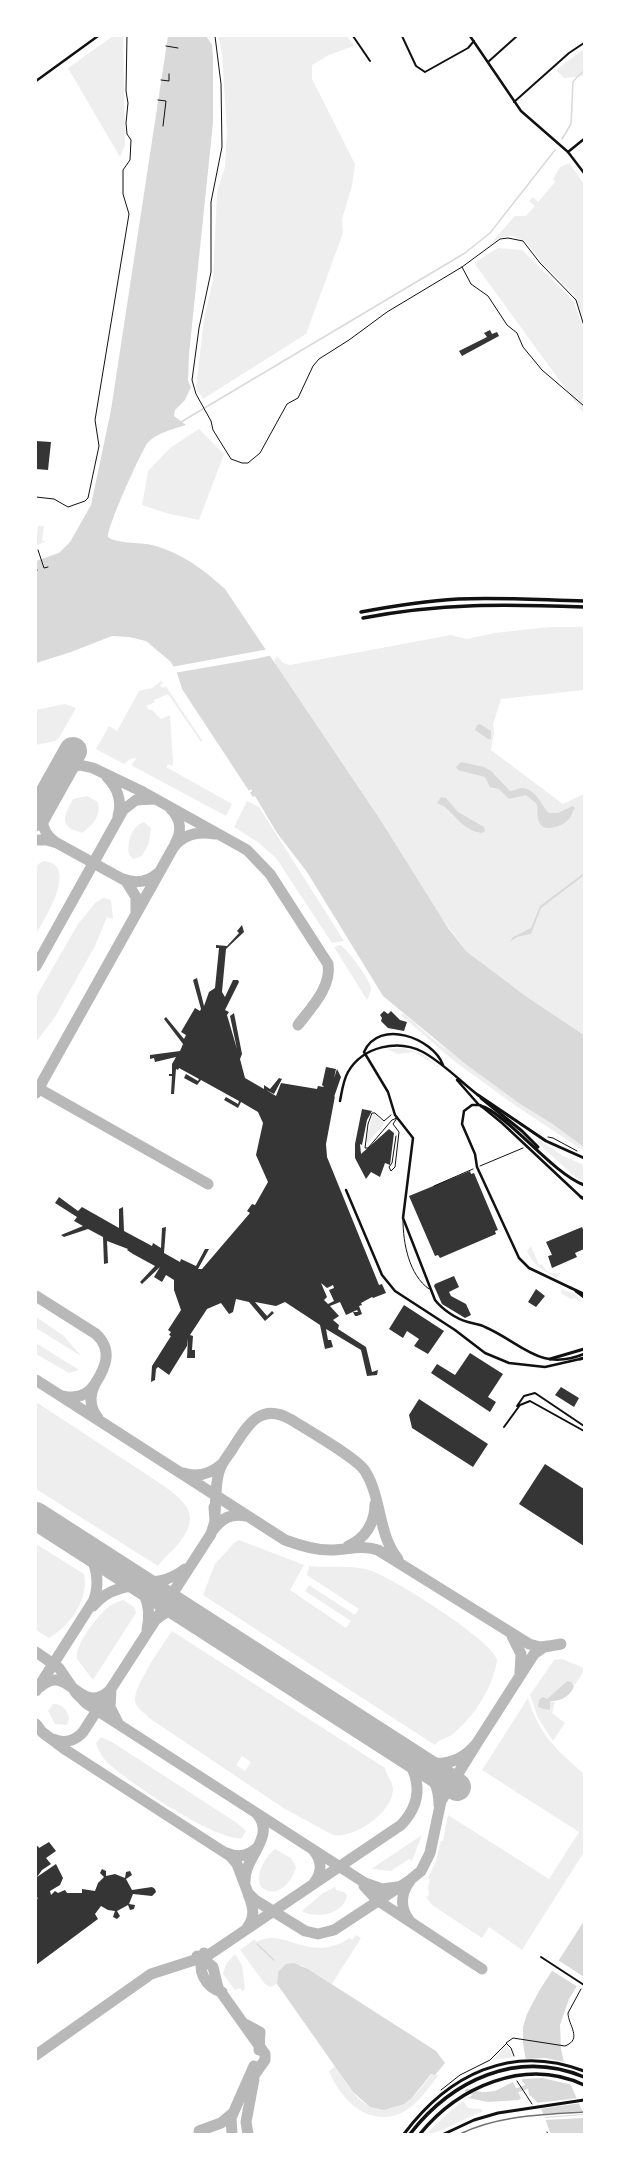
<!DOCTYPE html>
<html>
<head>
<meta charset="utf-8">
<style>
  body { margin:0 }
  #map { position:relative; width:620px; height:2170px; overflow:hidden; background:#fff; font-family:Jost,sans-serif }
  canvas { display:block }
  .frame { position:absolute; inset:0; border:37px solid #fff; pointer-events:none }
</style>
</head>
<body>
<div id="map">
<canvas width="620" height="2170"></canvas>
<div class="frame"></div>
</div>
<script>
const c = document.querySelector('canvas').getContext('2d');
c.lineJoin = 'round';
function paint(path, color) { c.fillStyle = color; c.fill(path, 'evenodd'); }
function trace(path, color, width, dash) { c.strokeStyle = color; c.lineWidth = width; c.lineCap = dash ? 'butt' : 'round'; c.setLineDash(dash || []); c.stroke(path); }
const green = new Path2D(`
  M113 36H123L125 145 120 157 68 68Z
  M218 36H347L354 46 329 55 312 65V79L355 164 352 186 342 219 343 233 306 334 203 399 196 388 204 319 213 280 217 192 225 167 227 133 222 53Z
  M584 49V76L564 78 556 70Z
  M567 164H570L584 184V323L574 295 542 263 526 242 513 236 501 237 490 244 515 216H526L535 206 529 201 533 197 538 202 555 182 553 179 560 167Z
  M498 248 522 250 573 300 584 331V414L474 263Z
  M199 429 224 454 199 520 166 513 142 505 148 471 170 448Z
  M38 526H44L42 541H46L36 546Z
  M550 627H584V690L501 699 493 724 494 732 491 750 563 804 584 794V1035L527 997 466 951 432 905 380 821 278 671 274 659 278 657 283 663 290 665 451 635 467 639 494 633Z
  M161 681 163 683 160 686 163 688 166 686 167 688 202 740 201 742 168 694 154 700 155 702 146 706 149 710H152L161 719 170 715 173 764 172 766 168 764 166 767 232 804 226 816 131 765 137 758 130 759 124 764 96 749 109 726 117 731 139 691 152 688Z
  M65 704 76 708 59 738 55 741 36 745V710Z
  M87 796 98 802C101 816 93 825 82 833 79 831 76 831 73 830 58 822 68 809 73 799Z
  M247 801 259 807 344 941 332 943 276 858 259 843 234 827Z
  M144 822 151 828 149 843 142 856 133 859 129 854C127 841 131 827 144 822Z
  M43 861C80 863 45 919 36 934V866Z
  M103 898 111 900 113 919 107 917 95 946 55 1017 36 1042V997L78 924 95 903Z
  M340 945C347 948 370 980 371 988 371 992 369 996 367 1000L334 947Z
  M403 1013 433 1039 520 1104 551 1123 584 1147V1151L516 1106 454 1061 401 1015Z
  M403 1048 423 1054 439 1067 414 1052 398 1054 387 1049Z
  M375 1114 384 1124 369 1141 368 1144 366 1140 373 1114Z
  M539 1140 563 1156 584 1165V1182L574 1176 538 1143Z
  M531 1246 539 1265 542 1264C547 1273 550 1274 560 1273L557 1278C542 1270 534 1266 527 1251Z
  M562 1289 576 1295 584 1303 575 1298 571 1299 561 1293Z
  M36 1317 64 1336 81 1356 36 1328Z
  M36 1343 79 1370 69 1373 36 1354Z
  M36 1402 155 1480C180 1497 205 1512 179 1543 172 1552 164 1557 158 1566L36 1489Z
  M239 1540 304 1565 290 1590 346 1628 351 1621 305 1591 309 1585 355 1615 359 1609 307 1575 309 1566C327 1568 354 1565 369 1570 390 1576 494 1641 497 1660 494 1686 473 1718 453 1734 446 1739 439 1739 435 1745L203 1595 215 1564 235 1542Z
  M36 1544 84 1574C89 1600 70 1626 49 1638L36 1630Z
  M123 1600 134 1607 136 1613 93 1680 77 1659C74 1646 95 1620 104 1611 109 1605 116 1602 123 1600Z
  M172 1631 385 1768C386 1775 393 1781 393 1790 392 1813 354 1839 333 1835L285 1809 149 1718C145 1713 136 1708 135 1701 133 1687 163 1644 172 1631ZM242 1756 251 1762 245 1771 236 1765Z
  M562 1659 584 1668V1671L575 1685 567 1681 538 1707 547 1710 550 1706V1701L555 1702 552 1713 565 1723 553 1741 538 1718 530 1695 554 1660Z
  M528 1698C539 1735 557 1750 584 1774V1852L522 1950 489 1927 482 1938 432 1905 426 1897 429 1895 428 1887 430 1880 428 1878 436 1861 441 1841H443L448 1815 549 1879 579 1832 482 1770Z
  M53 1704C62 1704 68 1710 69 1719L67 1725 55 1724 48 1711Z
  M101 1737 112 1742 237 1823 246 1831 242 1838C217 1842 126 1781 107 1762 102 1757 98 1750 96 1743Z
  M422 1835 412 1861 409 1859 391 1871 371 1869Z
  M275 1849 291 1858 296 1867C292 1882 277 1900 261 1887 255 1874 265 1857 275 1849Z
  M335 1887 336 1890 344 1892 347 1895C344 1915 316 1919 302 1911L323 1893Z
  M356 1935 361 1938 332 1984 301 1965 278 1972 277 1984 270 1987 265 1984 240 1950 255 1939 256 1942C285 1926 308 1965 350 1938L352 1940Z
  M235 1954 242 1965 245 1989 242 1991 240 1988 235 1990 223 1974 226 1964Z
  M506 2045 511 2052 513 2057 493 2060Z
  M335 2066C350 2088 363 2116 393 2107 399 2105 405 2104 410 2100 418 2093 425 2082 432 2074L439 2075C429 2087 420 2101 408 2109 374 2132 341 2102 329 2071Z
  M463 2101 468 2108 482 2109V2112C465 2117 440 2134 426 2134L447 2114Z`);
const water = new Path2D(`
  M168 36H206L212 45 213 56V123L189 354 188 381 191 387 185 400 175 410 174 416 186 425C174 429 155 433 147 444 140 454 107 527 108 537 117 544 139 542 152 545 182 553 203 569 225 589L381 821 448 928 466 951 527 997 584 1035V1147L551 1123 520 1104 463 1062 383 996 307 872 277 833 255 796 253 797 250 793 252 791 251 789 249 791 182 689 177 673 171 662 146 641 129 637 112 636 71 652 36 663V561L59 553 70 542 91 505 111 410Z
  M480 724 491 731V739H488L475 730 477 725Z
  M461 762 484 767 491 771 510 791C515 791 518 788 522 788 537 789 540 805 549 813H558L573 806 575 808C572 811 572 816 569 819 565 825 546 832 541 825 536 820 538 810 537 804L526 795 509 799 499 789 490 787 485 777 458 770 456 767Z
  M441 797 446 798 458 812 484 827 485 831 482 833C463 830 458 818 445 807 442 805 440 805 437 803Z
  M584 873 583 876 541 908 531 934 517 937 510 942 513 937 531 928 540 906Z
  M567 1681 571 1682 574 1686C571 1696 560 1702 550 1701V1709L547 1710 538 1707 539 1700 543 1697 547 1699Z
  M584 1921V1975L569 1999 560 2025 561 2049 567 2076 584 2115V2134H551C545 2120 542 2103 529 2095L528 2088 522 2081 526 2061 523 2043V2027L527 2014 539 1991Z
  M294 1963 308 1969 436 2051 445 2063 435 2075 431 2074 411 2099 404 2104 384 2110 370 2107 353 2092 277 1984 278 1972 286 1964Z
  M513 2082 521 2098 519 2100 488 2102 468 2098 476 2093 495 2091Z`);
const pier = new Path2D(`
  M269 649 273 655 255 659 174 673 171 667Z
  M558 1960 584 1977 578 1987 551 1970Z
  M545 2058 565 2062 573 2085 542 2078 520 2079 524 2059Z
  M579 2098 582 2103 538 2109 535 2103Z
  M584 2111V2114L543 2117 542 2114Z
  M584 2115V2118L544 2120 543 2118Z`);
const stream = new Path2D(`
  M562 139 571 124 573 82 577 77 584 71
  M181 422 465 253 490 233 555 150
  M257 1944 274 1960`);
const canal = new Path2D(`
  M467 2091 484 2095
  M513 2092 531 2085`);
const taxiway = new Path2D(`
  M107 777C118 788 122 802 118 816
  M49 795 65 769 80 765 93 768 143 792 247 850 270 874 328 964C332 987 310 1009 298 1025
  M48 796C39 812 39 830 55 842
  M171 809C181 819 182 832 175 844
  M36 840H47L57 843 126 881 136 897V913
  M123 879C136 884 148 882 158 873
  M36 966 123 810 136 800 154 799
  M36 1087 208 1184
  M36 1093 173 848C183 834 198 831 215 834
  M36 1296 96 1334C113 1350 106 1367 95 1384
  M36 1380 285 1540C301 1546 317 1551 334 1550 350 1549 363 1545 378 1550L529 1644 540 1647 548 1646
  M63 1396C76 1399 88 1395 95 1384 89 1396 90 1408 98 1418
  M183 1473C198 1478 212 1473 223 1463
  M215 1515C216 1501 215 1485 219 1472 221 1463 228 1456 233 1448 247 1426 260 1402 290 1419 306 1429 357 1458 365 1471 382 1498 378 1535 398 1559
  M36 1521 89 1551
  M213 1530C222 1518 231 1513 246 1516
  M348 1546C365 1539 375 1523 375 1504
  M120 1571C143 1585 153 1602 147 1630
  M134 1578C151 1586 171 1580 185 1569
  M93 1606C106 1590 131 1581 151 1590 157 1594 163 1599 170 1602
  M157 1619C170 1607 182 1610 195 1619
  M512 1636 521 1654 520 1674
  M36 1652 59 1668 76 1693 87 1704 365 1883 382 1889 397 1887
  M40 1687C68 1661 80 1717 109 1691
  M111 1690 110 1707 118 1723
  M36 1691 94 1600C100 1582 97 1562 84 1548
  M36 1724 42 1732 66 1750 230 1856 237 1864 248 1893 255 1900 305 1931 318 1934 334 1930 410 1880 421 1871 430 1853 441 1801 477 1743
  M53 1739C64 1744 75 1741 83 1732L211 1534 215 1521 214 1507
  M406 1753C430 1769 458 1767 477 1743L534 1654 544 1647 561 1644
  M417 1762C432 1772 439 1788 439 1805
  M314 1851C322 1861 322 1873 314 1883
  M227 1853C238 1858 249 1856 258 1847
  M410 1881C400 1894 400 1909 410 1921
  M245 1882C243 1858 277 1837 257 1814
  M364 1886 377 1900 482 1969
  M247 1928C256 1917 253 1906 248 1894
  M204 1953C196 1970 205 1987 222 1992
  M197 1956 206 1961 213 1967 218 1988 265 2054V2060L255 2074
  M245 2024 260 2032 259 2050
  M36 2055 151 1974 207 1956 401 1825C428 1797 419 1763 388 1743
  M199 2131 221 2123 233 2113
  M232 2134 231 2118 254 2066
  M248 2134 246 2122 254 2079`);
const runway = new Path2D(`
  M36 817 73 751
  M36 1516 457 1787`);
const building = new Path2D(`
  M490 330 492 334 497 332 499 336 462 356 459 351 487 337 484 333Z
  M36 441 51 442 48 470 36 469Z
  M242 925 244 932 226 949 222 992 225 997 233 980H238L239 982 225 1010 229 1012 227 1015 237 1049 230 1016 234 1013 242 1054 240 1059 245 1078 264 1089V1085L270 1089 279 1078 282 1079 274 1094 266 1090 276 1096 281 1083 317 1089 318 1086 324 1087 322 1085 326 1067 336 1069 334 1078 337 1069 341 1077 334 1097 335 1096 326 1144 327 1157 379 1285 382 1284 386 1293 373 1298 372 1297 361 1303 362 1305 359 1306 362 1314 357 1316H355L353 1312H358L357 1310 346 1315 340 1302 330 1306 339 1316 333 1320 339 1325 338 1329 366 1347 372 1372 378 1370 377 1375 367 1376 361 1350 326 1329 328 1340H331L333 1347 325 1349 320 1325 285 1302 276 1306 255 1302 267 1316 272 1311 274 1313 265 1321 249 1302 236 1299 233 1312 229 1314 221 1303 207 1309 190 1335 193 1336 192 1350H195V1358H187L188 1338 187 1346 169 1375 158 1367 156 1369 155 1380 151 1382 152 1366 171 1336 169 1335 171 1332 168 1330 181 1310 174 1290V1280L166 1275 162 1282 154 1277 160 1267 142 1284 140 1282 155 1266 133 1254 127 1250 128 1249 107 1241 108 1263 104 1264 103 1237 88 1229 64 1237 61 1235 83 1226 74 1221 77 1217 55 1203 59 1197 78 1211 82 1207 119 1228V1209L123 1207 124 1231 152 1246 153 1243 161 1248 162 1228 166 1227 164 1253 180 1262 181 1259 196 1266 205 1249H209L198 1269H202L250 1213 247 1211 252 1204 255 1205 268 1182 256 1155 263 1123 258 1112 241 1102 238 1108 224 1100 226 1097 238 1104 239 1101 201 1080 197 1085 184 1078 186 1074 198 1081 199 1079 179 1068 178 1070 176 1069 174 1094H171L172 1076H169V1074H172V1064L176 1057 155 1062 154 1058 150 1059V1055L180 1051 183 1044 164 1019 166 1017 184 1039 186 1035 181 1032 195 1008 200 1011 201 1009 193 980 197 978 204 1006 209 992 215 988 219 948H216V945L227 946 239 933 237 931ZM321 1283 327 1288 333 1285 334 1288 329 1290 334 1301 328 1304 324 1300 327 1297Z
  M384 1011 388 1014 391 1011 400 1020 407 1022 404 1031 388 1028 381 1021 382 1018 380 1015Z
  M362 1109 372 1111 367 1120 362 1145 360 1144 361 1154 389 1129 394 1133 390 1165 385 1163 380 1177 371 1172 366 1179 355 1158V1144Z
  M470 1171 471 1174 474 1173 498 1230 495 1231 496 1234 440 1258 438 1255 435 1256 409 1196Z
  M582 1227 584 1232V1249L575 1253 577 1257 552 1268 548 1256 552 1255 546 1242Z
  M454 1276 459 1287 449 1292 451 1296 466 1304 471 1315 465 1318 442 1304 434 1286 435 1284Z
  M536 1289 545 1296 536 1307 528 1302Z
  M404 1305 444 1331 428 1354 414 1346 419 1339 407 1331 403 1338 389 1329Z
  M470 1353 503 1374 488 1397 496 1402 490 1412 431 1373 437 1364 455 1375Z
  M561 1387 579 1398 574 1407 555 1395Z
  M419 1399 488 1444 473 1467 412 1428 409 1415Z
  M545 1464 584 1489V1546L519 1504Z
  M49 1842 56 1851 46 1858 51 1864 42 1870 37 1877 56 1864 63 1878 60 1885 50 1891 51 1895 55 1891 58 1893 65 1890 67 1893H82V1889L95 1891 98 1883 104 1877 100 1873 102 1869 106 1871V1876L115 1874 125 1878 126 1872 130 1871 132 1875 126 1879 132 1890 152 1887 155 1889 156 1892 152 1896 133 1894 129 1904 135 1905 134 1909 130 1910 128 1905 117 1911 120 1916 117 1919 113 1917 115 1911 108 1910 101 1906 95 1914 98 1919 36 1965V1900L38 1898 36 1897V1847L38 1846 39 1848Z`);
const path = new Path2D(`
  M215 36 221 84 222 147 211 202V272L199 328 192 380 196 394 211 421 213 430 231 459 242 463H248L260 453 287 404 298 398 313 366 319 359 349 340 387 312 462 267 500 239 508 238 523 241 540 263 576 300 584 326
  M166 46 178 48
  M161 80 169 81V74
  M158 100 166 101 163 126
  M462 267 471 284 488 296 507 325 517 333 523 347 542 370 584 406
  M36 497 54 499 68 507 85 501 88 498 99 446 95 420 129 214 123 194V170L130 160 131 140 127 134 126 123 128 103 126 91 127 36
  M38 550 44 568 48 567
  M548 1137 553 1138 577 1151
  M480 1166 523 1148
  M434 1186 473 1169
  M514 2056 511 2048 506 2043 513 2038 565 2046C583 2039 568 2025 568 2013L581 1989
  M517 2081 532 2104
  M441 2090 460 2075 490 2060 506 2044
  M547 2132 548 2134`);
const service = new Path2D(`
  M36 568 37 570
  M391 1115 384 1121 375 1113H372L368 1124 365 1148H368L392 1120 397 1118
  M396 1136 392 1163 389 1167 391 1171 395 1167 399 1132 393 1124 397 1118
  M403 1220C403 1243 409 1275 429 1289`);
const minor = new Path2D(`
  M353 36 370 61
  M402 36 416 66 425 72 468 48 474 41
  M488 62 517 36
  M514 102 569 53 584 43
  M517 1406 524 1396 535 1393 584 1426
  M504 1427 520 1405 530 1401 584 1431
  M541 1957 584 1985`);
const tertiary = new Path2D(`
  M568 152 584 139
  M443 1065C433 1038 379 1018 364 1052L388 1092 395 1115 413 1138 403 1218 435 1300C442 1309 456 1319 468 1322 474 1324 480 1324 485 1327 522 1343 539 1372 584 1354
  M457 1080 479 1105
  M340 1101C342 1091 343 1081 348 1072 363 1046 398 1039 423 1052 443 1063 460 1081 478 1095
  M346 1190 382 1275 395 1291 455 1330 485 1353 509 1363 545 1367 580 1359
  M571 1288 529 1268 519 1258 477 1167 475 1154 462 1124 464 1111 472 1105H480L502 1123 582 1198`);
const secondary = new Path2D(`
  M470 36 521 111 568 152 584 173
  M36 81 98 36`);
const primary = new Path2D(`
  M481 1098 522 1131 538 1147
  M481 1106C489 1108 496 1114 502 1119 526 1137 558 1175 584 1185
  M576 1291 584 1297`);
const trunk = new Path2D(`
  M478 1095 546 1141 584 1158
  M581 1197 584 1199
  M571 1288 584 1294
  M550 1359 584 1349
  M580 1359 584 1358
  M404 2134C448 2075 511 2043 584 2071
  M444 2134 474 2120 498 2113 584 2100`);
const motorway = new Path2D(`
  M361 612C393 606 425 601 458 599 500 597 542 600 584 601
  M363 618C441 603 505 604 584 607
  M410 2134C452 2080 517 2049 584 2077
  M420 2134C458 2087 525 2057 584 2085`);
const rail = new Path2D(`
  M460 2134C499 2115 542 2115 584 2112`);
paint(green, '#eee');
paint(water, '#d9d9d9');
paint(pier, '#fff');
trace(stream, '#d9d9d9', 1.5);
trace(canal, '#d9d9d9', 4.5);
trace(taxiway, '#b8b8b8', 11);
trace(runway, '#b8b8b8', 28);
paint(building, '#353535');
trace(path, '#111', 1);
trace(service, '#111', 1);
trace(minor, '#111', 2);
trace(tertiary, '#111', 2.5);
trace(secondary, '#111', 2.5);
trace(primary, '#111', 3);
trace(trunk, '#111', 3);
trace(motorway, '#111', 3.5);
trace(rail, '#707070', 1.5);
</script>
</body>
</html>
